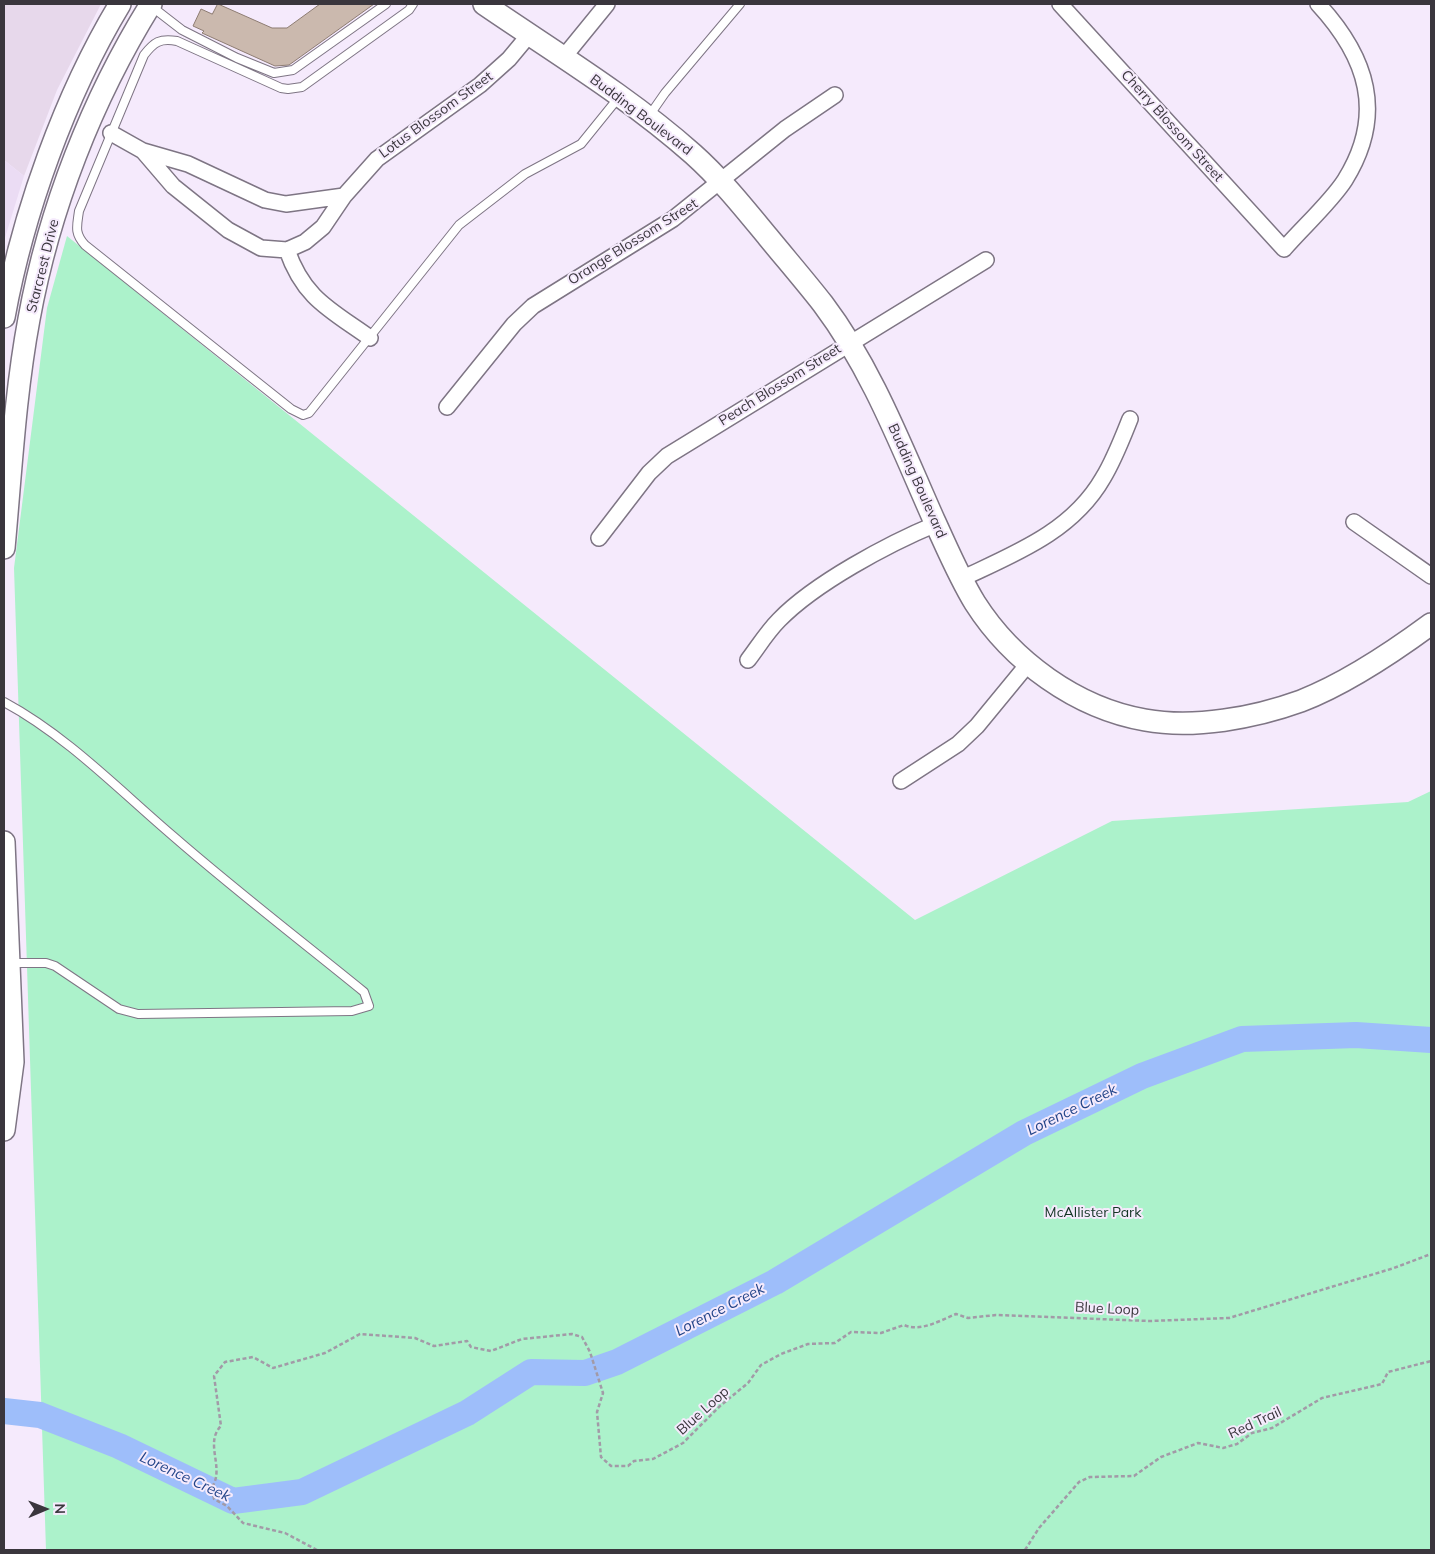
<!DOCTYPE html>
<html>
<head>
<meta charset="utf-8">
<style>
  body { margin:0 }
  #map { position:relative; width:1435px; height:1554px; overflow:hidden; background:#f5eafc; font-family:Mulish,sans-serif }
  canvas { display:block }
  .frame { position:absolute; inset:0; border:5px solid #3a363d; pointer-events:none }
  .north { position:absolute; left:20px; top:1484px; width:50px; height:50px; -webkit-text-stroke:4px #f5eafc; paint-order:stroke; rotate:89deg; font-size:14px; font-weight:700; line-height:20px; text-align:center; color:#3a363d }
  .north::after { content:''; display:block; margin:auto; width:18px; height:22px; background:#3a363d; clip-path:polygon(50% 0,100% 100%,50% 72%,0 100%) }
</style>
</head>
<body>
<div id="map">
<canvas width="1435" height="1554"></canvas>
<div class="frame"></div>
<div class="north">N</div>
</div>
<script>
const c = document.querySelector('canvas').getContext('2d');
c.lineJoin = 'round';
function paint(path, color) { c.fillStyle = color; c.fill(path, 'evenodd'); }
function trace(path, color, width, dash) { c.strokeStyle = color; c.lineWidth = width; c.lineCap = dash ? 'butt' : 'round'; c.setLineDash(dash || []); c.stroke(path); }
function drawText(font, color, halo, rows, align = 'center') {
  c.font = font + ' Mulish,sans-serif'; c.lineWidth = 4; c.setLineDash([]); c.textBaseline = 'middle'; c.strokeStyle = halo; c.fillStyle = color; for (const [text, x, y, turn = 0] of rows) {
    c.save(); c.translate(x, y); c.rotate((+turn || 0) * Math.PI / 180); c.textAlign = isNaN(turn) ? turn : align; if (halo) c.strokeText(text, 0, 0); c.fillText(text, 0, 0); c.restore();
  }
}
const commercial = new Path2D(`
  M4 4H101L57 90 24 176 4 160Z`);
const built = new Path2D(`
  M4 160 24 176 4 241Z`);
const green = new Path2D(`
  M67 236 915 920 1112 821 1408 802 1431 791V1550H46L14 568 47 308Z`);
const stream = new Path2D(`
  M1431 1040V1038`);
const river = new Path2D(`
  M4 1411 40 1415 119 1446 233 1501 302 1492 467 1413 531 1372 585 1373 617 1362 775 1282 1024 1133 1142 1076 1242 1039 1356 1035 1431 1040`);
const building = new Path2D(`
  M218 4 272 28H287L320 4H374L289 65 275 66 202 33 204 31 193 26 201 9 212 14Z`);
const path = new Path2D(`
  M317 1550 285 1533 243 1523 227 1506 214 1499 212 1487C225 1468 204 1443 221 1426L214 1376 225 1362 253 1357 273 1368 325 1353 360 1334 415 1338 434 1346 467 1341 471 1347 491 1351 522 1339 572 1334 582 1337 590 1352 603 1393 597 1412 601 1457 611 1466H628L634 1461 653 1459 683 1443 720 1406 748 1383 761 1365 781 1354 808 1344 835 1343 851 1332 881 1333 904 1325C921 1332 939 1321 956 1314L968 1318 996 1315 1151 1321 1229 1318 1394 1268 1431 1254
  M1025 1550 1039 1528 1079 1482 1090 1477 1134 1476 1161 1457 1198 1443 1223 1448 1237 1444 1252 1433 1272 1428 1322 1398 1382 1384 1388 1372 1431 1361`);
const lane = new Path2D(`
  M413 4 409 10 302 87 288 89 281 88 177 41C160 38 154 42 144 55L79 211C77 226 74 233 85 245L291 409 303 415 309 413 459 225 525 174 581 144 619 97
  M151 6 182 30 237 58 274 73 293 70 386 4
  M649 116 665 93 740 4
  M4 702C67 736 119 790 173 836 235 890 300 940 364 992L369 1006 352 1011 138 1014 119 1009 55 966 46 963H10`);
const street = new Path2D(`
  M1060 4 1284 249C1302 228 1331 202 1345 180 1386 114 1367 57 1318 4
  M563 58 607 4
  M111 133 143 151 188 164 265 200 286 204 344 196
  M143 151 173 186 228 230 261 248 287 250 305 242 323 227 344 196 377 159 480 85 509 59 529 35
  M287 250C304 299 331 310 370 338
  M447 407 514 324 533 306 673 219 785 129 835 95
  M1354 522 1431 576
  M599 538 649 473 667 456 986 260
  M961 579C1014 554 1072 532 1103 478 1114 460 1122 439 1130 419
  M748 660C758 647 767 632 779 620 815 583 888 544 936 524
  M901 781 958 744 977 726 1028 664`);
const secondary = new Path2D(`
  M484 4C554 52 629 97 693 154 721 179 744 208 768 237 786 259 805 281 823 304 872 369 901 446 934 520 947 548 959 577 975 603 1012 661 1076 708 1145 720 1194 729 1254 718 1301 701 1345 684 1393 652 1431 624
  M4 317C23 213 65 95 120 4
  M4 548C11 472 15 394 29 319 49 209 92 99 151 4
  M4 842 13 1062 4 1130`);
const streetNames = [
  ["Lotus Blossom Street",436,115,-36],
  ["Budding Boulevard",641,115,37],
  ["Cherry Blossom Street",1172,126,48],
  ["Orange Blossom Street",633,242,-32],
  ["Starcrest Drive",43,266,-76],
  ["Peach Blossom Street",780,385,-32],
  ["Budding Boulevard",917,481,66],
  ["Blue Loop",1107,1309,3],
  ["Blue Loop",703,1411,-42],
  ["Red Trail",1255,1423,-25]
];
const parkNames = [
  ["McAllister Park",1093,1213]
];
const waterNames = [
  ["Lorence Creek",1072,1110,-26],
  ["Lorence Creek",720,1310,-27],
  ["Lorence Creek",185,1477,25]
];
paint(commercial, '#e7d8eb');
paint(built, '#ebdcf4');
paint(green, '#acf2cb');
trace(stream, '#8095c1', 4.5);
trace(river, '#9ebefa', 26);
paint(building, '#cbb9ae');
trace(building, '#8d7c72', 1);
trace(lane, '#7e7584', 10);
trace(street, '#7e7584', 18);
trace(secondary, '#7e7584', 24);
trace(path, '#a29aa7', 2.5, [4, 2.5]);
trace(lane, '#fff', 8);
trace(street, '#fff', 15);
trace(secondary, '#fff', 21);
drawText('14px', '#3a363d', '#f5eafc', streetNames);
drawText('14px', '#133424', '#f5eafc', parkNames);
drawText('italic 15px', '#214388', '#f5eafc', waterNames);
</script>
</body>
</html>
